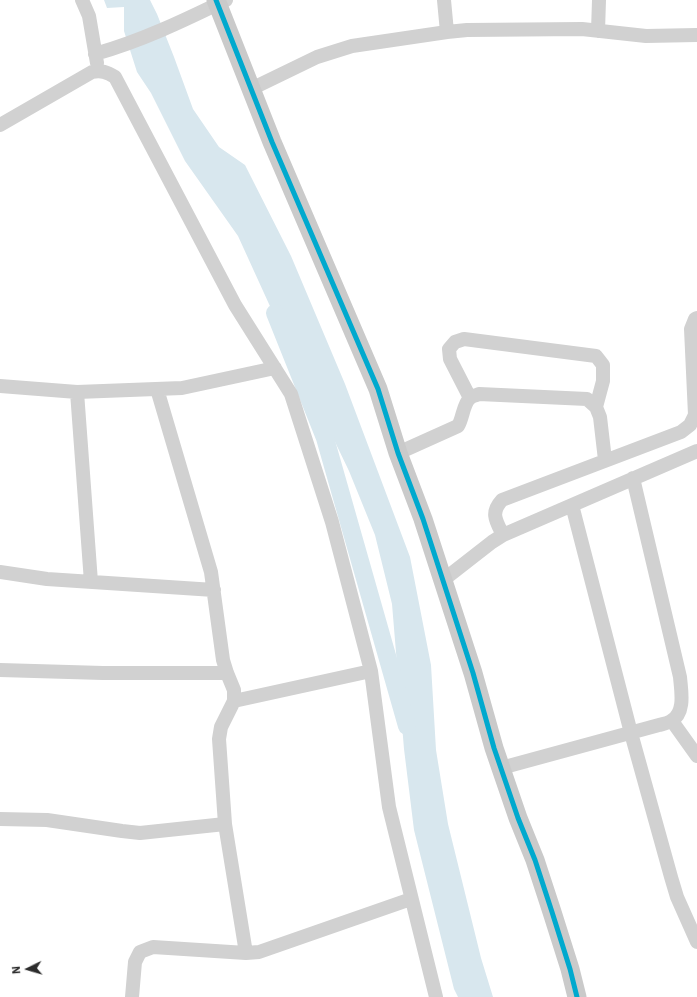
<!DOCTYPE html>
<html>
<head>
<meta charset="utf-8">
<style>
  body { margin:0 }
  #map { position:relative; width:697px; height:997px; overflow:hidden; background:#fff; font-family:"IBM Plex Sans",sans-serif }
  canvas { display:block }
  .north { position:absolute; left:8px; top:949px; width:40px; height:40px; -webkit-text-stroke:3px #fff; paint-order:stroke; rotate:265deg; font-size:11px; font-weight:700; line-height:16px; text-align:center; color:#2c2c2c }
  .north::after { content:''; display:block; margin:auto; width:14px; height:18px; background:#2c2c2c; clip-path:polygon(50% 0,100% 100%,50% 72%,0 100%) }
</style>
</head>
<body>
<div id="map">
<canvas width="697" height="997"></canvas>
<div class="north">N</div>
</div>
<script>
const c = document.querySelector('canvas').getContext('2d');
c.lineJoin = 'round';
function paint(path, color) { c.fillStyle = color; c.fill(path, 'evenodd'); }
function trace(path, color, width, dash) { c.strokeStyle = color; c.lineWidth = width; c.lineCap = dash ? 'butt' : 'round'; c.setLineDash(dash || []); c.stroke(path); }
const water = new Path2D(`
  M104 0H150L157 14 174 57 193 109 219 147 245 165 291 256 345 384 410 557 431 665 436 750 448 824 481 958 493 997H458L454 989 414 830 404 749 392 604 375 535 349 471 274 315 238 236 185 161 151 93 137 72 124 31V7L107 8Z`);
const canal = new Path2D(`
  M275 313 325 438 407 726`);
const street = new Path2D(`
  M82 0 89 16 97 63
  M444 0 447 32
  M598 31 599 0
  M95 54C141 41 183 21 226 0
  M251 89 317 57 352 46 447 32 467 30 582 29 646 36 697 35
  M0 125 92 72C101 70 107 72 115 77L235 305 291 394 332 522 371 671 389 807 436 997
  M0 386 77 392 182 388 275 368
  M157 389 211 572 223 660 227 673 234 690V701L221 727 219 739 225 824 246 953
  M77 392 91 582
  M470 398 450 359 449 349 455 342 464 339 596 356 603 365V381L596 407
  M398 453 458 426C463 418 463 404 470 398 472 396 477 395 479 394L587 399 596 407 600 417 605 460
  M572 505 631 733 671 877 677 897 697 942
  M503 535C496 521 490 513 502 500L681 432 690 425 695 415 691 329 695 319 697 318
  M0 572 47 579 214 590
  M442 581 492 542 503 535 697 451
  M0 670 103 673H227
  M234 701 371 671
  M672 721 697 756
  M501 768 659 725C663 724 668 723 671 721 686 713 681 690 680 677L633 478
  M0 819 47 820 122 831 140 833 225 824
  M132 997 135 962 140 952 153 947 246 953 259 952 411 899`);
const secondary = new Path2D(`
  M216 0 272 142 378 389 398 453 423 519 473 673 494 748 518 818 535 860 552 912 570 969 577 997`);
const bus1 = new Path2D(`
  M216 0 272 142 378 389 398 453 423 519 473 673 494 748 518 818 535 860 552 912 570 969 577 997`);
paint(water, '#d8e7ee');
trace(canal, '#d8e7ee', 18);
trace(street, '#d1d1d1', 14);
trace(secondary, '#cacaca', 19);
trace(bus1, '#00a9ce', 5);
</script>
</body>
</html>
